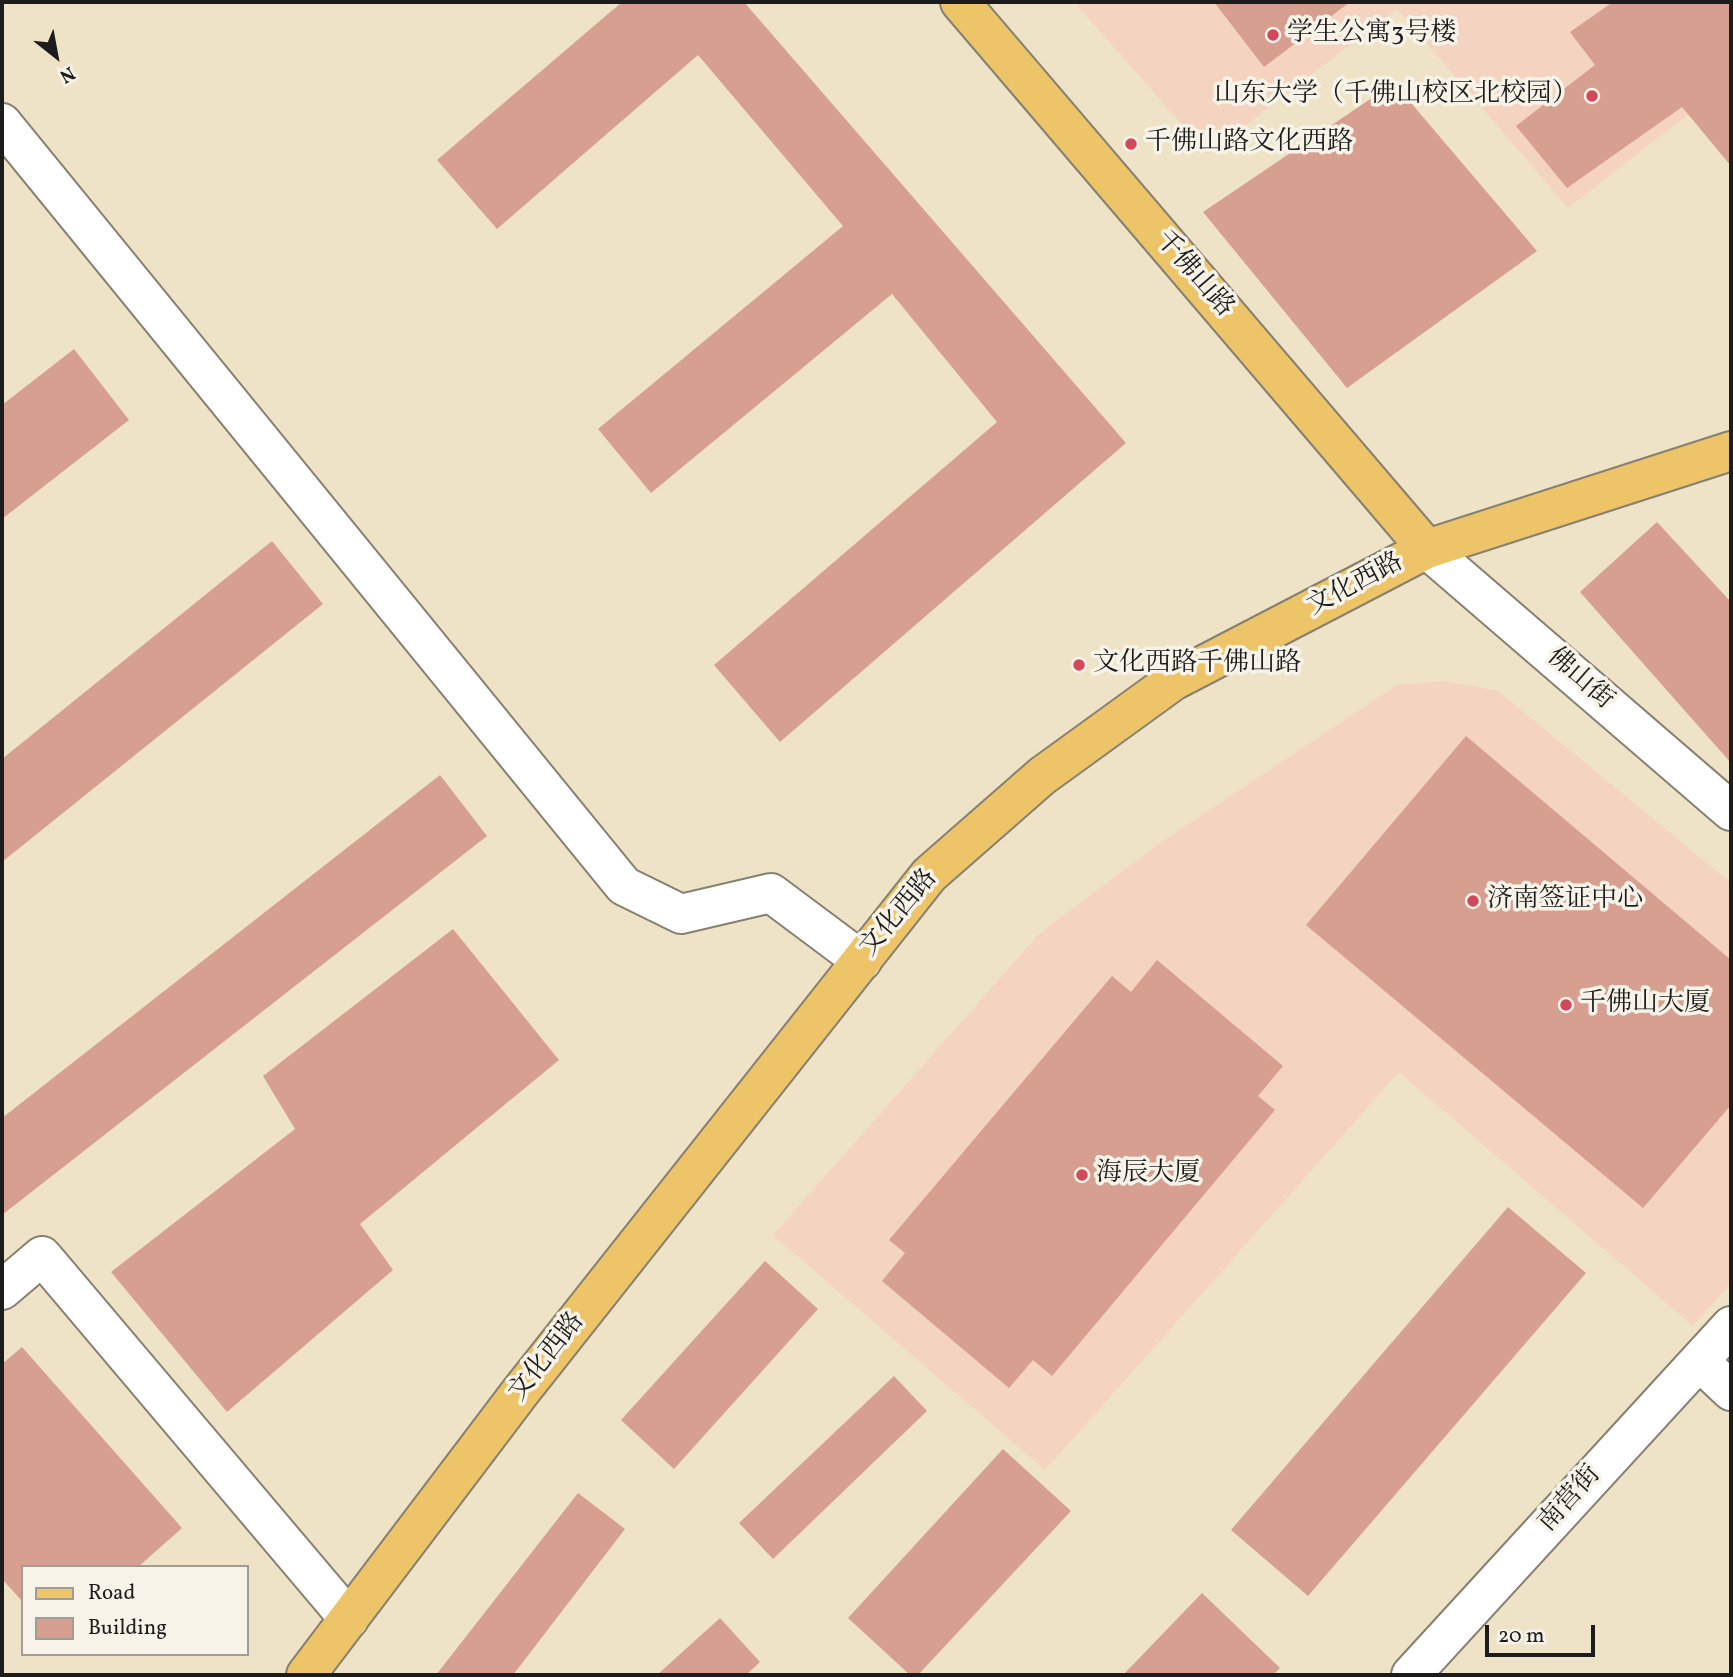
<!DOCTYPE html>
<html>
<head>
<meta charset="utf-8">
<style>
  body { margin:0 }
  #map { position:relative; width:1733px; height:1677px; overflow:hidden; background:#efe3c7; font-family:Vollkorn,serif }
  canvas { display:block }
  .frame { position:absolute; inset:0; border:4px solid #1c1c1c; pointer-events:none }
  .legend { position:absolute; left:21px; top:1565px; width:228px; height:91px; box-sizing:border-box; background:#f7f3e8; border:2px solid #9f9d96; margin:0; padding:9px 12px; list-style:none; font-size:21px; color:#1c1c1c }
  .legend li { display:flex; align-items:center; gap:14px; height:35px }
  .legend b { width:35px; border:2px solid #9f9d96 }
  .north { position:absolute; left:21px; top:21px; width:70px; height:70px; -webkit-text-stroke:5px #f7f3e8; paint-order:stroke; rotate:149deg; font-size:19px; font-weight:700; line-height:28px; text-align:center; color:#1c1c1c }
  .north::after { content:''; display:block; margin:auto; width:24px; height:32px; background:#1c1c1c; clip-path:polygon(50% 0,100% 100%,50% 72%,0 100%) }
  .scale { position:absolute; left:1485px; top:1625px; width:110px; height:32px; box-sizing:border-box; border:4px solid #1c1c1c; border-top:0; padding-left:9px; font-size:21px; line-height:24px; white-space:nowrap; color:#1c1c1c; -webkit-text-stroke:5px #f7f3e8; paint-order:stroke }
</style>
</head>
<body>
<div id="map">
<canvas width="1733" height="1677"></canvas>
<div class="frame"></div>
<ul class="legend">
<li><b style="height:9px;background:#eec469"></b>Road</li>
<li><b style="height:19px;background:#d69f90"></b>Building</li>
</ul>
<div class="north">N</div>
<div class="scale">20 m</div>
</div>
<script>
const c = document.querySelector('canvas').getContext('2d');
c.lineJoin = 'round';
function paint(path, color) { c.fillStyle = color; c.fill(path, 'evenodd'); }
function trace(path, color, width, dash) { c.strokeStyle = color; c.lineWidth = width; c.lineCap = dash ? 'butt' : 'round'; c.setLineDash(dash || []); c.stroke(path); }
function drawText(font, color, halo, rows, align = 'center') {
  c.font = font + ' Vollkorn,"Noto Serif SC",serif'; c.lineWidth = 7; c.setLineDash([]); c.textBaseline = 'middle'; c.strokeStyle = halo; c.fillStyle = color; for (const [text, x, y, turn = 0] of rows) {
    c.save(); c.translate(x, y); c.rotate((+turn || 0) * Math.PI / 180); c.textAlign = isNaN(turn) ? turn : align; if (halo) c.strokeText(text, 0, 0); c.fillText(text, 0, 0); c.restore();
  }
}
const built = new Path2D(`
  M1074 2H1731V81L1568 208 1397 9 1208 154Z
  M1447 681 1498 691 1731 883V1283L1693 1326 1399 1072 1045 1470 773 1235 1039 934 1157 845 1397 685Z`);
const building = new Path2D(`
  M622 2H744L1126 443 780 742 714 665 997 422 892 294 651 493 598 429 843 226 698 55 497 229 437 160Z
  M1214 2H1350L1264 67Z
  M1613 2H1730L1731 4V166L1682 107 1567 188 1516 126 1595 65 1570 32Z
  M1394 83 1537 251 1347 388 1203 212Z
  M74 349 129 420 2 519V405Z
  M1657 522 1731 602V763L1580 592Z
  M272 541 323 604 2 862V759Z
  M1466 736 1731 960V1105L1643 1208 1306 925Z
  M440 775 487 836 2 1215V1118Z
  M453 929 559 1060 360 1224 393 1270 227 1412 111 1272 295 1129 263 1076Z
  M1157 960 1283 1066 1258 1096 1275 1110 1052 1376 1033 1360 1009 1388 882 1281 905 1253 889 1240 1112 976 1131 992Z
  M1508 1207 1586 1273 1308 1596 1231 1530Z
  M765 1261 818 1309 674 1469 621 1420Z
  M22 1347 182 1528 138 1567H23V1602L2 1579V1364Z
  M894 1376 927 1411 773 1559 739 1523Z
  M1003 1449 1071 1511 918 1675H910L848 1618Z
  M578 1493 625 1529 513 1675H436Z
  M1202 1593 1280 1668 1273 1675H1123Z
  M720 1618 760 1662 746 1675H657Z`);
const minor = new Path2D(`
  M2 123 624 886 681 914 771 893 862 961
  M1427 549 1731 811
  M2 1290 42 1256 349 1619
  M1699 1361 1731 1391
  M1411 1675 1731 1326`);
const major = new Path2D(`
  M960 2 1427 549
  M306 1675 521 1391 929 875 1042 776 1173 681 1427 549 1731 451`);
const markers = [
  [1273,35,7,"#d1495b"],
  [1592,96,7,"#d1495b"],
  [1131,144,7,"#d1495b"],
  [1079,665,7,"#d1495b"],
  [1473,901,7,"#d1495b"],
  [1566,1005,7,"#d1495b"],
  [1082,1175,7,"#d1495b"]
];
const poiNames = [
  ["学生公寓3号楼",1287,35],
  ["山东大学（千佛山校区北校园）",1578,96,"right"],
  ["千佛山路文化西路",1145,144],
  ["文化西路千佛山路",1093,665],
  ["济南签证中心",1487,901],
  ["千佛山大厦",1580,1005],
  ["海辰大厦",1096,1175]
];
const streetNames = [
  ["千佛山路",1193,275,49],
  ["文化西路",1356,586,-28],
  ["佛山街",1579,680,41],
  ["文化西路",900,914,-50],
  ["文化西路",548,1358,-52],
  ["南营街",1571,1500,-48]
];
paint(built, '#f4d3c0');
paint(building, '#d69f90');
trace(minor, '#868072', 42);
trace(major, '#868072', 42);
trace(minor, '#fff', 38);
trace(major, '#eec469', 38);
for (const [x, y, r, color] of markers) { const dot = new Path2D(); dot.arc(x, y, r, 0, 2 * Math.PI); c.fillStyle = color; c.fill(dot); trace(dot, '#f7f3e8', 2.5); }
drawText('26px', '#1c1c1c', '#f7f3e8', poiNames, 'left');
drawText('26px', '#1c1c1c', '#f7f3e8', streetNames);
</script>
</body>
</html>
